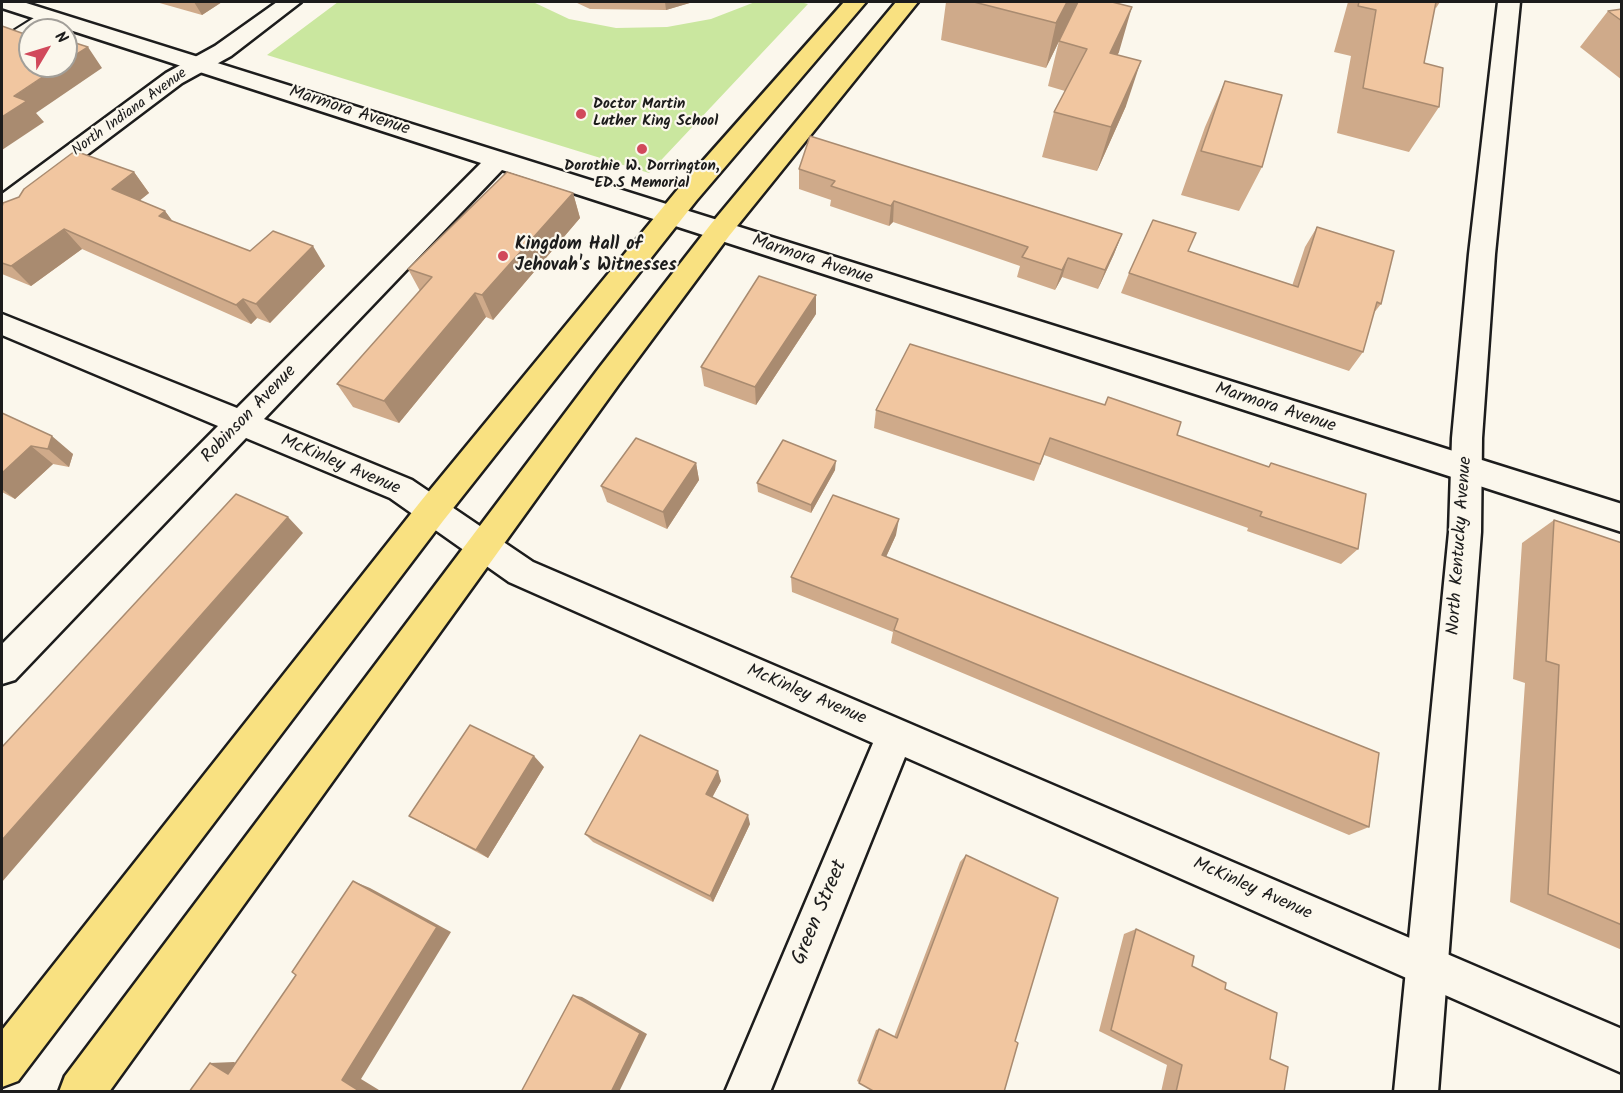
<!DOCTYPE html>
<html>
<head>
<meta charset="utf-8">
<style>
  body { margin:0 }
  #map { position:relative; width:1623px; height:1093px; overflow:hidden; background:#fbf7ec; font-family:Kalam,sans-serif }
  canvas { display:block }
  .frame { position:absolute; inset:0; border:3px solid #1c1c1c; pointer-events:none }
  .north { position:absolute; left:18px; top:18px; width:60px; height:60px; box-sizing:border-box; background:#fbf7ec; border:2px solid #a29f99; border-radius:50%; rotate:52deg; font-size:16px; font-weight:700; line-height:24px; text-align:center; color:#1c1c1c }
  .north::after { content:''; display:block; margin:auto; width:21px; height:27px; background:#d1495b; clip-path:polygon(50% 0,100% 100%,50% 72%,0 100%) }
</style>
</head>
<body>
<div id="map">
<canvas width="1623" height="1093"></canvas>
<div class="frame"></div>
<div class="north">N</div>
</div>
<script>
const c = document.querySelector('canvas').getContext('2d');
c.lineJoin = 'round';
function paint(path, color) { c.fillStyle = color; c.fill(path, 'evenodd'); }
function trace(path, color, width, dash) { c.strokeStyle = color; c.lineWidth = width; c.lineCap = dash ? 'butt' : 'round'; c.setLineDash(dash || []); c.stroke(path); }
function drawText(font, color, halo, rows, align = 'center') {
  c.font = font + ' Kalam,sans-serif'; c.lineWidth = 4.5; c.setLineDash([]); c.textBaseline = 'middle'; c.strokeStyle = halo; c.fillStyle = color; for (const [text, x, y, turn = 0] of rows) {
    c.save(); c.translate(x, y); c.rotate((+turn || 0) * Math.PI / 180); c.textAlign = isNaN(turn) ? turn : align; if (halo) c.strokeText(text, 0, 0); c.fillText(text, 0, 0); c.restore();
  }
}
const green = new Path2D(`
  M338 2H533L569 19 616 28 667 27 711 19 755 2H800L808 4 649 173 267 55Z`);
const service = new Path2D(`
  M45 11 51 15 49 17 2 46V38Z`);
const minor = new Path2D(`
  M2 2H23L1622 504V532L502 170 264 419 412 480 533 562 1622 1029V1073L905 757 770 1092H725L873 743 509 582 390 498 246 438 15 680 2 684V644L218 426 2 335V314L237 408 481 163 2 8Z`);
const tertiary = new Path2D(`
  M277 2H301L231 56 182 83 11 212 2 214V194L166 73 215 46Z
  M1498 2H1520L1495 254 1482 438 1481 532 1438 1092H1394L1449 532 1452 438 1469 254Z`);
const primary = new Path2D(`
  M844 2H866L696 201 443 521 18 1081 2 1087V1030L421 501 678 189Z
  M896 2H918L729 236 619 384 109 1092H59L65 1076 599 368 711 224Z`);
const wall = new Path2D(`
  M156 2H222L202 15Z
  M575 2H693L666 10 590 9Z
  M946 2H1078L1046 68 941 40Z
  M1348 2H1440L1436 8 1435 7 1424 63 1439 107 1409 152 1337 133 1351 56 1334 52Z
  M1622 9V80L1580 47 1608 11Z
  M1059 41 1119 52 1117 55 1126 106 1097 171 1042 157 1054 112 1065 91 1048 86Z
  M1225 81 1262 167 1239 211 1181 195 1205 127Z
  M799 169 1122 234 1114 254 1098 289 1062 277 1055 290 1017 277 1020 266 893 222 889 226 830 206 831 200 799 189Z
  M134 172 149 193 139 201 165 211 172 221 250 251 325 266 270 323 257 318 251 324 82 249 31 286 2 274V207Z
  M573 193 580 218 493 320 486 317 399 423 353 407 337 384 420 291 408 269Z
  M1317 227 1381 304 1373 314 1363 352 1349 371 1121 293 1129 273 1188 251 1292 286 1305 247Z
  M816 314 756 405 704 386 701 367Z
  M1108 397 1177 435 1268 467 1271 463 1358 549 1341 564 1247 531 1248 528 1044 455 1034 481 874 428 876 410 1104 405Z
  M2 413 73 454 69 467 53 464 15 499 2 492Z
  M696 463 699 480 667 529 607 502 601 486Z
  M835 470 811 513 758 492 757 483Z
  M1554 520 1622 543V950L1510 902 1525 683 1513 679 1522 543Z
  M896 535 886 557 1369 827 1349 835 891 643 893 632 792 592 791 577Z
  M544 767 488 858 424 824 409 816Z
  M721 781 712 798 750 824 713 902 593 842 585 834Z
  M966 855 1015 1041 1004 1092H872L873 1090 857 1081 876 1030 879 1029 894 1037 960 862Z
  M1136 929 1225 989 1270 1059 1284 1092H1161L1167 1065 1099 1031 1124 934Z`);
const shadedWall = new Path2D(`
  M194 2H222L202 15Z
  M665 2H693L666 10Z
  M1067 2H1078L1046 68 1056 23Z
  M1132 7 1119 52 1096 98 1110 53Z
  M88 47 102 68 36 113 44 122 2 150V117L14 96 59 66H66V61Z
  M1141 61 1126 106 1097 171 1111 127Z
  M134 172 149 193 129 209 112 189Z
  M573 193 580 218 493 320 482 295Z
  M894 201 893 222 889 226 891 206Z
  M165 211 180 231 159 216Z
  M64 229 82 249 31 286 11 266Z
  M1122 234 1114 254 1098 289 1105 270Z
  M313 246 325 266 270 323 256 304Z
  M1068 258 1062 277 1055 290 1062 270Z
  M475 293 486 317 399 423 384 401Z
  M816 295V314L756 405 755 387Z
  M243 299 257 318 251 324 236 305Z
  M52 436 73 454 69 467 48 449Z
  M31 446 53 464 15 499 2 489V473Z
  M836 461 835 470 811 513V505Z
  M696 463 699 480 667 529 663 512Z
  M288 517 303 533 2 882V840Z
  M899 519 896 535 880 570 882 555Z
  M534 756 544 767 488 858 476 850Z
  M718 771 721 781 709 803 706 794Z
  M748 815 750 824 713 902 710 896Z
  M353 881 370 888 451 932 361 1079 379 1090V1092H361L342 1080Z
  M573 995 582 997 647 1034 619 1092H611Z
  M234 1062 252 1073 228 1074 210 1063Z`);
const building = new Path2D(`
  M974 2H1067L1056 23Z
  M1078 2H1112L1132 7 1110 53 1141 61 1111 127 1054 112 1087 49 1059 41Z
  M1359 2H1436L1424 63 1443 68 1439 107 1363 88 1376 10 1358 6Z
  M1622 9V21L1608 11Z
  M2 26 30 36V66H59L14 96 27 101 2 117Z
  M66 40 88 47 66 61Z
  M1225 81 1282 95 1262 167 1201 151Z
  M810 136 1122 234 1105 270 1068 258 1062 270 1022 257 1028 247 894 201 891 206 831 186 835 181 799 169Z
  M75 151 134 172 112 189 165 211 159 216 250 251 273 231 313 246 256 304 243 299 236 305 64 229 11 266 2 263V207L3 203 19 197 24 189Z
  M507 172 573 193 482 295 475 293 384 401 337 384 432 277 408 269Z
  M1153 220 1196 233 1188 251 1298 287 1317 227 1394 251 1381 304 1377 302 1363 352 1129 273Z
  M759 276 816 295 755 387 701 367Z
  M910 344 1105 405 1108 397 1181 422 1177 435 1269 467 1271 463 1366 494 1358 549 1260 516 1262 512 1050 438 1040 464 876 410Z
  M2 413 52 436 48 449 31 446 2 473Z
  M636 438 696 463 663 512 601 486Z
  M783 440 836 461 811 505 757 483Z
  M236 494 288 517 2 840V747Z
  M833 495 899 519 882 555 1379 753 1369 827 894 630 898 619 791 577Z
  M1554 520 1622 543V925L1548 894 1559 665 1546 661Z
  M470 725 534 756 476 850 409 816Z
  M640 735 718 771 706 794 748 815 710 896 585 834Z
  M966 855 1058 898 1015 1041 1018 1043 1004 1092H875L859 1083 879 1029 897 1038Z
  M353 881 437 927 342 1080 361 1092H189L210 1063 228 1074 296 975 292 972Z
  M1136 929 1194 956 1192 966 1226 983 1225 989 1277 1013 1270 1059 1288 1067 1284 1092H1176L1182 1065 1111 1030Z
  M573 995 640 1033 611 1092H521Z`);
const markers = [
  [581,114,6,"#d1495b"],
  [642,149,6,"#d1495b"],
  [503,256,6,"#d1495b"]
];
const farPoinames = [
  ["Doctor Martin",593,105],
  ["Luther King School",593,122],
  ["Dorothie W. Dorrington,",642,167,"center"],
  ["ED.S Memorial",642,184,"center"]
];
const farStreetnames = [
  ["North Indiana Avenue",130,113,-36]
];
const streetNames = [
  ["Marmora Avenue",349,112,18],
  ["Marmora Avenue",812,261,18],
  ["Marmora Avenue",1275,409,18],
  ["Robinson Avenue",250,415,-46],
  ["McKinley Avenue",340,466,23],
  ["North Kentucky Avenue",1461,546,-86],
  ["McKinley Avenue",806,696,23],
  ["McKinley Avenue",1252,890,24]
];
const poiNames = [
  ["Kingdom Hall of",515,246],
  ["Jehovah's Witnesses",515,267]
];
const nearStreetnames = [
  ["Green Street",821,913,-67]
];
paint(green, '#cae79f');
trace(service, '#1c1c1c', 4);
trace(minor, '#1c1c1c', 5);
trace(tertiary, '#1c1c1c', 5);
trace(primary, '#1c1c1c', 5);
paint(service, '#fbf7ec');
paint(minor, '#fbf7ec');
paint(tertiary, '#fbf7ec');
paint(primary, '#f9e181');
paint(wall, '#cfaa8a');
paint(shadedWall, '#a98b70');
paint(building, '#f1c6a0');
trace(building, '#a98b70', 1.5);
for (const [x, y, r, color] of markers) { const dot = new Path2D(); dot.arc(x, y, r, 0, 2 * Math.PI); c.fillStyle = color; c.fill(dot); trace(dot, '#fbf7ec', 2); }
drawText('bold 15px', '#1c1c1c', '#fbf7ec', farPoinames, 'left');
drawText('15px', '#1c1c1c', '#fbf7ec', farStreetnames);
drawText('18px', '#1c1c1c', '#fbf7ec', streetNames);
drawText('bold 18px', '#1c1c1c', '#fbf7ec', poiNames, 'left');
drawText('21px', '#1c1c1c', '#fbf7ec', nearStreetnames);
</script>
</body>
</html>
